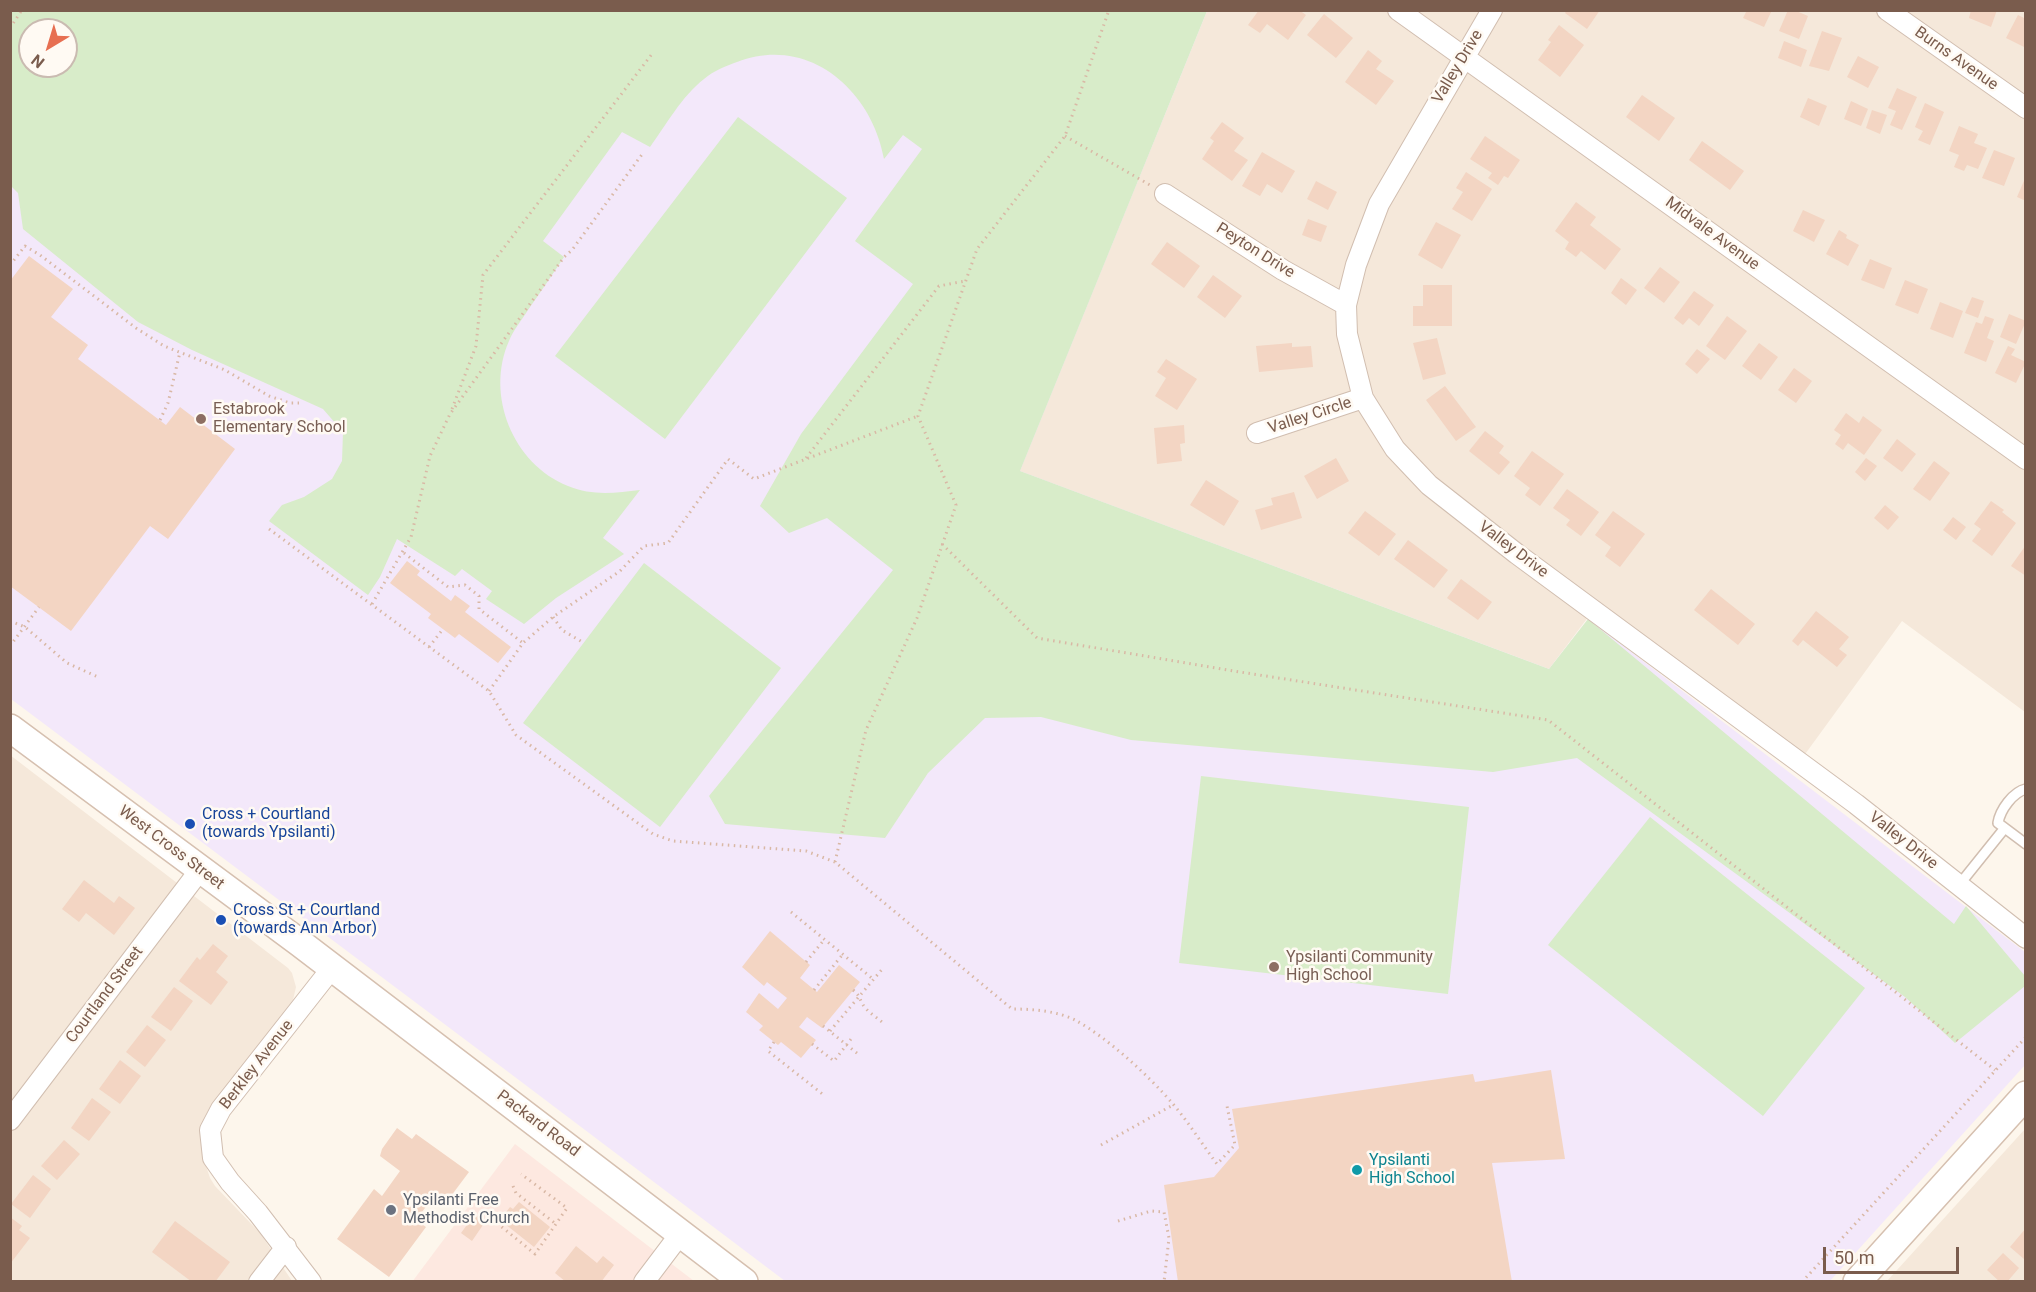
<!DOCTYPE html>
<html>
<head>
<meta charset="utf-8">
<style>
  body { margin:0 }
  #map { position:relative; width:2036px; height:1292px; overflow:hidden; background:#fdf6ec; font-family:Roboto,sans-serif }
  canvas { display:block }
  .frame { position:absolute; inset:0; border:12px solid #7a5c4d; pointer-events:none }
  .north { position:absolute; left:18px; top:18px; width:60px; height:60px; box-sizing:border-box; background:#fffaf3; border:2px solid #cabbb1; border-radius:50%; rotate:218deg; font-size:16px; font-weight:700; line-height:24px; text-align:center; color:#7a5c4d }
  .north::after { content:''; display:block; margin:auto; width:21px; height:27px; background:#e76f51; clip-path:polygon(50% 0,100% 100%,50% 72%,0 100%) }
  .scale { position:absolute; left:1823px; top:1247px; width:136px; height:27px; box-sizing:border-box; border:3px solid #7a5c4d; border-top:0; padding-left:8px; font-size:18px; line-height:21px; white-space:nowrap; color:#7a5c4d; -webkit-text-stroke:4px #fffaf3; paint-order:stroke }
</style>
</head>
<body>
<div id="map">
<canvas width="2036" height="1292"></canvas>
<div class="frame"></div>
<div class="north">N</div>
<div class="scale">50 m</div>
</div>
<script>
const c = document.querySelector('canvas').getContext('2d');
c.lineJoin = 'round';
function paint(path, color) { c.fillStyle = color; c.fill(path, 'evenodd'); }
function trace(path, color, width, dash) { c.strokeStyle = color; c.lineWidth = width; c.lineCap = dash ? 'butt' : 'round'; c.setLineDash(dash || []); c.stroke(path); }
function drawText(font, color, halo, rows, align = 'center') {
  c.font = font + ' Roboto,sans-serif'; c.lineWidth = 5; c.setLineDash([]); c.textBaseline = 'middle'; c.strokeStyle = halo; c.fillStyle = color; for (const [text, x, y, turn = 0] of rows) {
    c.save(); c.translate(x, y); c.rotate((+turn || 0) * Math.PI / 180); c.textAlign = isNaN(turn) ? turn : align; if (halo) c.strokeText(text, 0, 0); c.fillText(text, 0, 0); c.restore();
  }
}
const residential = new Path2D(`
  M1207 11H2025V712L1902 621 1803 757 1598 604 1549 669 1019 471Z
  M10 755 288 968 292 973 296 987 293 1000 225 1093 204 1160 210 1178 215 1186 260 1233 292 1281H11Z
  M2025 1129V1281H1887Z`);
const commercial = new Path2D(`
  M515 1144 694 1281 412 1282Z`);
const education = new Path2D(`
  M10 11H1207L1020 471 1549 669 1588 619 2025 952V1065L1830 1281H785L503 1068 11 699ZM30 30H66V66H30Z`);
const green = new Path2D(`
  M10 11H1207L1020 471 1549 669 1588 619 1954 924 1966 906 2025 976V986L1955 1043 1905 997 1577 758 1493 772 1131 740 1041 717 985 718 928 773 885 838 725 824 709 796 893 570 827 518 789 533 760 506 801 434 913 284 855 241 922 149 903 135 884 159C872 90 808 34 737 62 726 66 713 71 704 79 682 96 666 125 650 147L622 132 543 241 564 257C552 275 540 293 528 310 522 320 513 330 509 341 485 395 513 464 568 486 592 496 615 493 640 490L603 538 624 554 556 598 524 624 486 599 492 591 462 569 455 576 397 539 380 577 368 595 269 521 282 505 304 497 332 479 342 461 343 432 323 409 192 350 138 322 23 229 18 193 11 186ZM30 30H66V66H30Z
  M738 117 847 198 665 439 555 356Z
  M644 563 781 668 660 827 523 723Z
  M1201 776 1469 807 1448 994 1179 963Z
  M1650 817 1865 988 1763 1116 1548 945Z`);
const building = new Path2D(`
  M1259 10H1299L1306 15 1288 40 1267 24 1260 33 1248 25Z
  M1567 10H1600L1587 29 1565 13Z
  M1747 10H1772L1764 27 1743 18Z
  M1788 10H1794L1808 16 1799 39 1779 31Z
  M1971 10H1997L1991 27 1969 18Z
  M1324 14 1353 38 1336 58 1307 35Z
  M2018 15 2026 19V48L2006 38Z
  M1559 25 1584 45 1560 77 1538 60 1551 42 1548 40Z
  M1822 31 1842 38 1829 71 1809 66Z
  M1784 41 1807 50 1801 67 1778 58Z
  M1368 50 1382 61 1376 69 1394 81 1376 105 1345 82Z
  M1858 56 1879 67 1868 88 1847 77Z
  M1897 88 1917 97 1902 130 1890 125 1896 111 1888 108Z
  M1642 95 1675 118 1659 141 1626 117Z
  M1808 98 1827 106 1819 126 1800 117Z
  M1851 101 1868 109 1861 126 1844 119Z
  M1925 103 1944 112 1930 145 1918 140 1923 131 1915 127Z
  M1872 110 1887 115 1880 134 1866 128Z
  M1222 122 1244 138 1234 151 1248 160 1232 181 1202 159 1214 141 1210 138Z
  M1959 126 1978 134 1974 143 1987 148 1978 169 1967 165 1964 171 1954 167 1959 155 1949 151Z
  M1485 136 1520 160 1508 178 1504 176 1498 185 1488 178 1492 173 1470 159Z
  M1702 141 1744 171 1730 190 1689 160Z
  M1994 150 2015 158 2004 186 1982 178Z
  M1262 152 1295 171 1282 193 1267 184 1260 196 1242 186Z
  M1466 172 1492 189 1472 221 1452 209 1463 192 1456 188Z
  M2026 176V201L2017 197Z
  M1316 181 1337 192 1328 210 1307 199Z
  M1576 202 1596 217 1590 225 1621 249 1605 270 1581 251 1576 257 1565 249 1569 242 1555 231Z
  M1803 210 1825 220 1814 242 1793 231Z
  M1308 219 1327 226 1321 242 1302 235Z
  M1436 222 1461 235 1442 269 1418 255Z
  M1839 230 1847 235 1846 238 1859 245 1848 266 1826 254Z
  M1167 242 1200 266 1184 288 1151 264Z
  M29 256 73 289 51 317 88 345 78 359 166 425 180 407 235 449 168 539 150 526 71 631 10 586V281Z
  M1870 259 1892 268 1884 289 1861 280Z
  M1660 267 1680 282 1664 303 1644 288Z
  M1213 275 1242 296 1225 318 1197 297Z
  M1621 278 1637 290 1626 305 1611 293Z
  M1905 280 1928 289 1918 314 1895 305Z
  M1423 285H1452V326H1413V306H1423Z
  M1694 291 1714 305 1699 326 1689 318 1683 325 1674 318Z
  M1972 297 1984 301 1978 318 1965 313Z
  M1940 302 1963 311 1953 338 1930 329Z
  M2009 314 2026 321 2016 344 2000 337Z
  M1727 316 1747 331 1725 360 1706 346Z
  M1985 316 1994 319 1987 338 1994 341 1986 362 1964 353 1976 322 1982 324Z
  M1437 338 1446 374 1423 380 1413 343Z
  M1292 343V347L1311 346 1313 367 1259 372 1256 346Z
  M1759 343 1778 357 1761 380 1742 366Z
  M2008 346 2015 349 2011 355 2026 362 2016 383 1995 373Z
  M1697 349 1710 359 1697 374 1685 364Z
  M1166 359 1197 379 1177 410 1155 396 1166 378 1157 372Z
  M1794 368 1812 381 1796 403 1778 390Z
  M1445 386 1476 427 1456 441 1426 400Z
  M1846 413 1859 423 1863 416 1882 430 1864 455 1848 443 1843 450 1835 444 1841 435 1834 430Z
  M1184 425 1185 443 1180 444 1182 461 1157 464 1154 428Z
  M1485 431 1504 446 1499 453 1510 462 1499 475 1469 451Z
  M1897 439 1916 454 1902 472 1883 458Z
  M1532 451 1564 474 1540 506 1525 495 1530 488 1514 476Z
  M1336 458 1349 481 1317 499 1304 476Z
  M1866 458 1877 466 1865 481 1855 472Z
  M1934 461 1950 473 1930 501 1913 489Z
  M1206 480 1239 501 1224 526 1190 505Z
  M1567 489 1599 512 1581 536 1566 525 1570 520 1553 508Z
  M1294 492 1302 518 1261 530 1255 510 1273 505 1271 498Z
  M1991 501 2004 510 2002 512 2016 523 1992 556 1972 541 1981 529 1974 524Z
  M1885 505 1899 517 1888 530 1874 518Z
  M1365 511 1396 534 1379 556 1348 533Z
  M1613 511 1645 534 1620 567 1605 556 1611 547 1595 535Z
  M1953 517 1966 527 1956 540 1943 530Z
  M1408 540 1448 570 1434 588 1394 559Z
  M2026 545V576L2011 566Z
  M407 561 420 571 417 575 451 601 455 595 470 606 465 612 511 647 498 663 459 634 455 638 428 618 431 614 390 583Z
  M1461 579 1492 602 1478 620 1447 598Z
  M1711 589 1755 624 1738 645 1694 610Z
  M1816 611 1849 637 1839 649 1847 655 1837 667 1803 640 1798 646 1792 641Z
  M84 880 114 903 119 896 135 908 114 935 86 913 79 922 62 909Z
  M770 931 810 965 800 978 817 992 839 965 860 982 822 1028 807 1017 799 1027 816 1040 801 1058 781 1042 778 1045 759 1030 763 1026 746 1012 759 993 778 1009 787 998 767 982 764 986 742 967Z
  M213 944 228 956 216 972 228 982 211 1005 179 981 197 957 200 960Z
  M174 987 193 1001 171 1031 151 1017Z
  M147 1025 166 1040 145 1067 126 1052Z
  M120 1060 141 1076 120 1104 99 1089Z
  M1551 1070 1565 1159 1492 1163 1512 1282H1178L1164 1185 1214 1177 1239 1148 1232 1109 1473 1074 1475 1082Z
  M92 1098 111 1112 89 1141 71 1128Z
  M397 1128 412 1139 416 1134 469 1172 448 1200 437 1192 416 1220 426 1227 389 1277 337 1239 374 1189 382 1196 400 1171 380 1156 382 1149Z
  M64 1140 80 1154 57 1180 41 1166Z
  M33 1175 51 1189 30 1218 11 1204Z
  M519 1202 550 1227 534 1247 500 1220 510 1207 513 1209Z
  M475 1214 485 1222 472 1241 461 1233Z
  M10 1217 22 1226 19 1230 30 1238 10 1264Z
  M175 1221 230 1262 215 1282H192L152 1252Z
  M2026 1228V1257L2024 1259 2010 1247Z
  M576 1246 597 1263 603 1256 614 1265 601 1282H566L555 1273Z
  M2003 1253 2019 1268 2007 1282H2000L1987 1270Z`);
const path = new Path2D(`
  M10 28 22 10
  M1065 136 1150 185
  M10 265 25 246 40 255 136 328 164 346 225 370 269 396 290 403H299
  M452 409 476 346 483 275 652 54
  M160 420 168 403 180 352
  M806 458 939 286 965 281
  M269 529 489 691 516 735 653 834 673 841 806 851 835 862 1012 1009C1033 1009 1057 1011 1075 1020 1108 1038 1149 1076 1173 1104 1189 1123 1202 1144 1217 1164L1235 1145 1227 1106
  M942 544 1037 638 1240 672 1548 720 1995 1070
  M404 553 448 587 465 585 479 596V609L523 643
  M372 604 411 537 430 456 450 414 564 257 572 250 643 153
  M553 617 562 630 584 643
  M10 621 25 627 67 663 98 677
  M10 646 39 607
  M429 647 443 629
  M489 691 523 643 553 617 620 571 644 546 668 543 728 459 754 479 918 416
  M835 862 866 730 917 618 956 505 918 416 977 249 1065 136 1109 10
  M791 912 873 979
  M806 962 824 940
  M814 990 843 954
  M853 990C859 995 859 997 862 1003 866 1011 875 1016 882 1022
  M823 1026 858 1054
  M830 1031 884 967
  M774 1042 768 1051 825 1096
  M812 1044 834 1061 851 1039
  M1101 1145 1173 1105
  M513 1186 516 1193 556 1224
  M1118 1221 1151 1211 1164 1212 1169 1238 1164 1282
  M497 1223 535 1254 567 1208 521 1174
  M1802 1282 2026 1037`);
const lane = new Path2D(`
  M2026 789C2013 792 2000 810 1998 823L2026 844
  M1959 885 2004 829`);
const street = new Path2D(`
  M1398 10 2026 459
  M1492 10 1379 204 1356 265 1346 305 1347 334 1363 398 1395 449 1429 485 1517 554 1856 804 2026 938
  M1887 10 2026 108
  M1165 194 1283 270 1346 305
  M1257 433 1363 398
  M10 1120 200 870
  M259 1282 286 1247
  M311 1282 258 1213 230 1182 213 1158 210 1130 221 1109 332 968
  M644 1282 681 1233`);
const secondary = new Path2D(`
  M10 728 300 943 744 1282
  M1857 1282 2026 1095`);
const markers = [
  [201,419,6,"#8d6e63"],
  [190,824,6,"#1a4fb4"],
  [221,920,6,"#1a4fb4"],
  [1274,967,6,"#8d6e63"],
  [1357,1170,6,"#0f9aa8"],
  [391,1210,6,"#6b7280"]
];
const streetNames = [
  ["Burns Avenue",1956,59,35],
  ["Valley Drive",1458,67,-59],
  ["Midvale Avenue",1712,234,36],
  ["Peyton Drive",1255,251,32],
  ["Valley Circle",1310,416,-18],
  ["Valley Drive",1513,550,37],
  ["Valley Drive",1903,841,38],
  ["West Cross Street",171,848,37],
  ["Courtland Street",105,995,-53],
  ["Berkley Avenue",257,1065,-52],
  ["Packard Road",538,1124,37]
];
const educationNames = [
  ["Estabrook",213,410],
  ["Elementary School",213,428],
  ["Ypsilanti Community",1286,958],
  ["High School",1286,976]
];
const transitNames = [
  ["Cross + Courtland",202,815],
  ["(towards Ypsilanti)",202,833],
  ["Cross St + Courtland",233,911],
  ["(towards Ann Arbor)",233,929]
];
const cultureNames = [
  ["Ypsilanti",1369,1161],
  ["High School",1369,1179]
];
const worshipNames = [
  ["Ypsilanti Free",403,1201],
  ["Methodist Church",403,1219]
];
paint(residential, '#f5e8da');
paint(commercial, '#fde8e0');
paint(education, '#f3e8fa');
paint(green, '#d8ecc9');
paint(building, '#f3d5c3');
trace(lane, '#d1beb0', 12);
trace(street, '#d1beb0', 22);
trace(secondary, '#d6c0b0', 30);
trace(path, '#d9b8a5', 3, [1.5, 4.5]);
trace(lane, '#fff', 9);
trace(street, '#fff', 20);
trace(secondary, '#fff', 27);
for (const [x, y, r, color] of markers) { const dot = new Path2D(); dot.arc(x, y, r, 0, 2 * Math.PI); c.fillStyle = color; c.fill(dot); trace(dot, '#fffaf3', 2); }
drawText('16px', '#7a5c4d', '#fffaf3', streetNames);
drawText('16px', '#785e54', '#fffaf3', educationNames, 'left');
drawText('16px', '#164399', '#fffaf3', transitNames, 'left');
drawText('16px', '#0d838f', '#fffaf3', cultureNames, 'left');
drawText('16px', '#5b616d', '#fffaf3', worshipNames, 'left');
</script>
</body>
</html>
